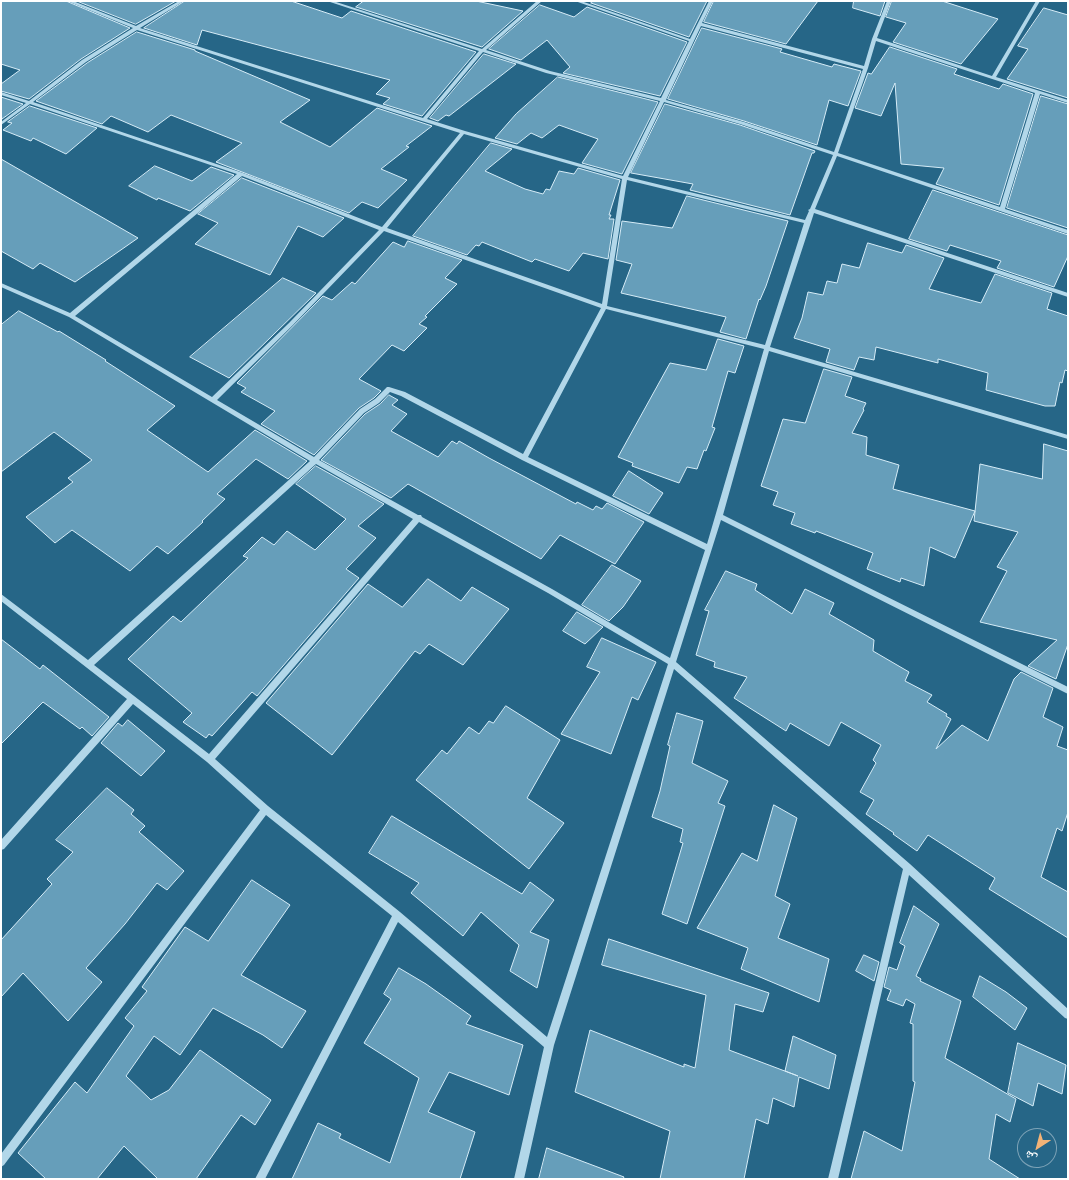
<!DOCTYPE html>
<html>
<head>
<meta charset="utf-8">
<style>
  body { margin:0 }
  #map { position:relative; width:1069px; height:1180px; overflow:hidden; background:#266687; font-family:"Titillium Web","Noto Naskh Arabic",sans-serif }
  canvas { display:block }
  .frame { position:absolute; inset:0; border:2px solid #fff; pointer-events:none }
  .north { position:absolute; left:1017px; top:1128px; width:40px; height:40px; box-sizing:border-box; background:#266687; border:1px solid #7da3b7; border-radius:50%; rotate:216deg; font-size:11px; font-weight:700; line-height:16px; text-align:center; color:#fff }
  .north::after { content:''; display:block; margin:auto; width:14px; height:18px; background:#f2b377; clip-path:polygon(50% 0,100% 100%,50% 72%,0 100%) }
</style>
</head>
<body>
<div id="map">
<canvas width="1069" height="1180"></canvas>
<div class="frame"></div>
<div class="north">ش</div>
</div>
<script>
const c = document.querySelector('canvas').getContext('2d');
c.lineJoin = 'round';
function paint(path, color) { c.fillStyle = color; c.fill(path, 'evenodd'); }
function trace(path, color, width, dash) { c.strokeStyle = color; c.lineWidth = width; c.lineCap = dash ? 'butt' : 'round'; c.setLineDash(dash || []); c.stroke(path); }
const building = new Path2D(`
  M1 1H66L130 28 81 59 29 99 1 91V84L20 70 1 64Z
  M77 1H176L136 24Z
  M185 1H291L342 18 351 11 476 52 422 116 383 104 390 98 376 94 390 80 202 30 197 45 144 28Z
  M364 1H476L523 11 482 47 356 7Z
  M594 1H707L689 37 591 3Z
  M714 1H818L786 44 704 22Z
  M854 1H885L880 16 853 8Z
  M892 1H942L998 19 961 64 893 42 906 23 886 17Z
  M540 5 574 17 587 7 687 42 660 96 563 73 570 67 547 40 521 60 489 49Z
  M1044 8 1068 15V98L1007 79 1028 49 1018 46Z
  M702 28 782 49 780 52 832 67 834 64 861 71 848 106 829 100 817 145 744 121 668 99Z
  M137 32 195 50V51L310 100 280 122 330 147 377 108 432 126 406 146 409 147 381 169 407 180 378 208 362 202 349 213 216 162 242 143 171 115 148 132 111 116 102 124 36 101 87 63Z
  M890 47 957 69 954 74 999 89 1003 84 1033 94 999 205 936 184 944 168 901 164 895 83 881 116 855 108 868 73 871 74Z
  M484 54 516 64 449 116 446 115 438 121 430 118Z
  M558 77 658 102 622 174 582 163 598 139 559 125 542 138 531 133 517 144 495 138 516 114Z
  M1041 96 1068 104V228L1007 208Z
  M1 97 23 104 2 119Z
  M665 104 740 125 815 151 814 153H812L790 215 690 190 693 184 631 173Z
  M30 106 97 128 66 154 33 138 31 141 3 130 12 123 8 122Z
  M491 143 512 149 485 171 525 189 543 194 546 189 550 190 559 171 574 174 578 168 620 180 609 215H611L609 219H614L608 259 583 253 569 271 535 259 532 262 482 242 479 246 476 245 467 255 413 236Z
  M1 159 138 238 75 282 40 263 33 269 1 251Z
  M155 166 192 181 211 167 234 175 190 211 158 198 157 200 129 186Z
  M242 178 344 218 323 237 298 226 270 275 195 244 218 223 198 214Z
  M933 190 1068 235V256L1054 287 997 268 1001 261 950 245 947 251 909 239Z
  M687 196 788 221 766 286 760 300 759 299 746 339 720 332 726 317 621 293 632 264 616 260 622 221 672 228Z
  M408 241 462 260 445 278 457 284 425 316 427 317 419 324 427 328 404 351 392 345 359 379 381 391 374 398 359 408 314 455 261 424 275 411 241 392 246 388 237 383 323 296 332 300 352 282 355 284 393 242 404 247Z
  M868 243 902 253 906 245 944 258 929 289 981 303 995 274 1052 293 1047 309 1068 316V371L1065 370 1062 383 1060 382 1055 406H1045L986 390 988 373 938 359V363L876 347 874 360 859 357 854 370 826 362 830 349 794 338 802 318 808 292 823 295 827 281 837 283 842 264 859 268Z
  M283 278 316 293 229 378 190 357Z
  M19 311 58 332 59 331 106 360 105 361 175 406 147 430 208 472 255 430 307 461 288 479 256 459 217 494 225 499 202 521 203 522 168 554 157 546 130 571 72 530 55 543 26 517 73 482 68 478 92 460 54 432 1 472V325Z
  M718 339 744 346 735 373 728 371 712 427 715 428 706 451 704 450 697 469 687 467 679 483 632 466 633 463 618 457 670 363 706 370Z
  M824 369 852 377 845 396 866 403 863 409 864 410 852 433 867 437 866 455 899 465 893 489 975 511 955 558 930 547 924 586 901 578 900 582 867 569 873 553 816 531 815 533 791 524 795 513 773 505 778 492 761 486 783 419 805 423Z
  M389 395 398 400 392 405 407 414 391 431 438 457 452 441 457 444 459 441 489 458 576 504 577 502 593 510 596 506 602 509 607 503 644 522 615 564 560 535 541 559 408 484 391 498 321 460 365 414 380 404Z
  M1044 444 1068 451V644L1056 679 1028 666 1057 640 980 622 1007 571 997 567 1018 532 974 521 980 464 1042 479Z
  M316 466 384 504 358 526 376 538 346 569 359 578 257 696 252 692 212 736 209 734 206 738 183 722 192 713 128 659 173 616 181 622 248 558 243 556 262 537 274 545 287 531 315 550 346 519 296 484Z
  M629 471 663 493 649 514 613 496Z
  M612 565 641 581 623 607 609 621 582 605Z
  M726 571 757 584 755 590 792 614 805 589 834 603 829 614 874 640 873 651 909 672 905 681 932 695 927 702 947 714 946 716 951 719 936 749 962 725 988 741 1014 679 1021 672 1053 688 1043 717 1063 727 1057 746 1068 750V812L1062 831 1057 828 1041 877 1068 892V938L989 889 995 878 928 835 917 851 893 834 894 833 866 814 874 800 860 792 876 763 873 760 881 745 841 722 829 746 790 723 786 731 734 698 747 677 714 667 715 662 696 655 709 611 705 610Z
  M428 579 461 601 472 587 509 609 463 665 429 644 420 654 415 651 332 755 266 703 368 584 402 607Z
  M577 612 603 627 585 644 563 631Z
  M602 638 656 662 638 700 632 697 611 754 561 734 600 672 587 667Z
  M1 639 40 669 43 665 109 717 92 736 82 727 80 729 43 702 1 744Z
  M506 706 560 740 527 798 564 823 529 869 416 780 442 750 447 754 469 727 479 734 489 721 493 723Z
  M677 713 703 721 692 763 728 781 718 803 725 806 687 924 662 914 683 843 680 842 683 829 652 817 660 791 670 746 668 745Z
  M128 720 165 751 141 776 101 743 118 723 122 726Z
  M107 788 134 810 131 814 145 826 139 832 184 871 167 890 157 883 125 924 86 968 102 982 68 1021 23 973 1 997V940L52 884 47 879 73 852 56 840Z
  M774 805 797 818 775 896 790 904 778 938 829 959 819 1002 741 969 748 948 697 928 742 853 757 861Z
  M392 816 522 894 530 882 554 900 530 932 549 940 537 988 510 971 519 945 481 912 463 936 411 893 419 883 369 853Z
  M252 880 290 905 241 975 306 1011 282 1048 263 1035 213 1008 180 1055 154 1036 126 1076 151 1100 169 1090 200 1050 271 1100 255 1125 241 1115 196 1179H158L124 1146 97 1179H46L18 1153 75 1082 87 1093 134 1026 125 1018 147 991 142 987 185 927 208 941Z
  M914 906 939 924 916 976 921 979 920 981 961 1001 945 1058 1016 1099 1010 1122 996 1114 989 1159 1020 1179H851L864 1131 902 1151 915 1082 913 1081V1024L910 1023 915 1004 906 999 903 1006 887 1000 891 990 884 987 889 967 897 970 905 946 900 943Z
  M609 939 769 993 763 1012 735 1004 729 1050 798 1076 785 1071 793 1036 836 1055 829 1089 799 1077 794 1107 773 1098 768 1124 756 1119 744 1179H660L670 1131 575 1092 590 1030 684 1067V1064L695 1068 706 995 602 965Z
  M864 955 879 962 874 981 856 971Z
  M399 968 426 984 471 1016 466 1024 523 1045 509 1095 449 1072 428 1112 475 1132 460 1179H292L318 1123 341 1134 339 1138 390 1163 419 1078 364 1043 391 999 384 994Z
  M980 976 1006 992 1027 1008 1015 1030 973 997Z
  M1018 1043 1066 1065 1062 1094 1038 1083 1033 1106 1008 1093Z
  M547 1148 624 1177 623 1179H539Z`);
const minor = new Path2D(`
  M67 1H73L136 26 179 1H184L140 28 423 118 479 51 327 1H333L482 49 537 1H542L486 50 550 71 661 98 689 41 575 1H581L690 39 709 1H713L702 23 864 66 872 39 887 1H891L877 38 992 76 1036 1H1040L996 77 1068 100V103L1040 94 1005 209 1068 230V234L837 156 815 209 1068 293V297L814 213 770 347 1068 435V439L769 351 723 515 1068 687V694L721 520 676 662 910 864 1068 1009V1019L1065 1018 909 875 838 1179H828L903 869 674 669 554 1045 524 1179H514L544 1047 398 922 265 1179H255L392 916 266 815 4 1165 1 1167V1154L260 810 207 762 133 704 4 849 1 850V840L127 699 1 601V594L88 660 310 461 69 317 1 287V283L70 313 237 174 30 104 1 125V122L26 103 1 95V92L29 101 82 60 133 28ZM701 26 863 69 834 152 744 122 666 100ZM137 30 422 121 460 133 382 227 243 173 33 102 86 62ZM876 41 1035 93 1000 207 838 153 868 68ZM483 52 546 73 660 101 623 176 465 131 427 119ZM664 102 740 124 833 155 810 209 808 210 809 211 805 220 628 177ZM464 134 622 179 602 304 387 228ZM242 176 379 230 289 323 212 397 75 316ZM627 180 804 223 765 345 607 306ZM384 231 601 308 523 454 405 392 389 387H387L375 399 360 409 314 457 217 400 293 325ZM606 309 764 349 707 544 528 457ZM390 392 401 396 522 460 705 550 670 658 552 589 422 517 421 515H418L319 460 364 413 379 403ZM316 464 413 519 209 754 94 665ZM419 522 548 593 668 664 547 1037 400 912 268 806 215 759Z`);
paint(building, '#669eba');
trace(building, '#d6ecf7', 1);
paint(minor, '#b2d7e9');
</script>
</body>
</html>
